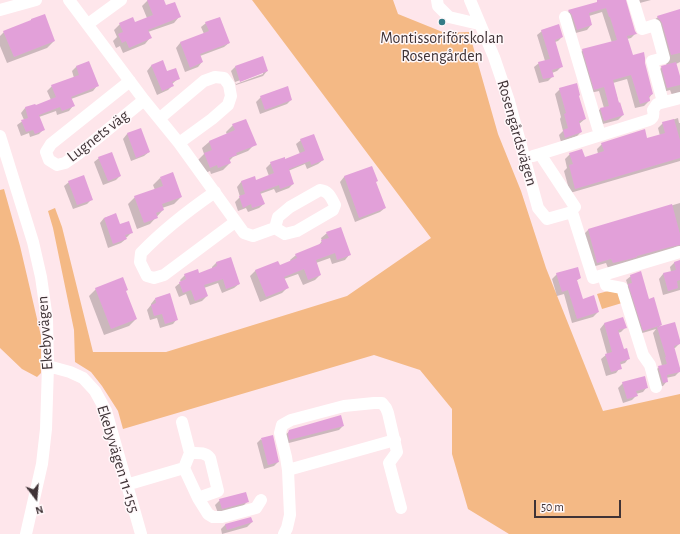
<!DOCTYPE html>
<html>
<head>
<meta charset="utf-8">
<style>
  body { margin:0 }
  #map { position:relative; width:680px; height:534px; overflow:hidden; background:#fee6eb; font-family:"Alegreya Sans",sans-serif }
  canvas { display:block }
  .north { position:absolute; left:16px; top:478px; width:40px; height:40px; -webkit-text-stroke:3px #fff8fa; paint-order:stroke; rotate:164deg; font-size:11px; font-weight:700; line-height:16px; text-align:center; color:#3f3336 }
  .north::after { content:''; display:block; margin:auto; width:14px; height:18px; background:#3f3336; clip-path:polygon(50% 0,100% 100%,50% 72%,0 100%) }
  .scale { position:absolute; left:534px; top:500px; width:87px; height:18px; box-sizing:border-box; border:2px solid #3f3336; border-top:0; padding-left:5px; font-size:12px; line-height:14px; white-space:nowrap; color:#3f3336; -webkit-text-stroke:3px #fff8fa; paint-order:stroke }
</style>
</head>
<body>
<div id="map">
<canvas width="680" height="534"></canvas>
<div class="north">N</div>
<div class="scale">50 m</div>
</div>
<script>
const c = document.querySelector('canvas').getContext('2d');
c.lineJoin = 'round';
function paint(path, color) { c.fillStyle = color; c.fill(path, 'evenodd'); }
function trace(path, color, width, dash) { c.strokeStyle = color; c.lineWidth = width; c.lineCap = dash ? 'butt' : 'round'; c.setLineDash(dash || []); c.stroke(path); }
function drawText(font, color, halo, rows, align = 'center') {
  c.font = font + ' "Alegreya Sans",sans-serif'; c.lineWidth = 3; c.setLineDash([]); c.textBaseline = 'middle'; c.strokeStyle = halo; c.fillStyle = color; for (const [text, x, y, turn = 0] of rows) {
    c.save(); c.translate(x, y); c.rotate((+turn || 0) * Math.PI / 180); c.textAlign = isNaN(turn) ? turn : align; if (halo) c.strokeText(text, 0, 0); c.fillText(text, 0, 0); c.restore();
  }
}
const green = new Path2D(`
  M252 0H393L398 14 445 33 469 32 498 134 521 191 546 268 603 411 680 394V534H509L468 509 452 454V409L420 370 374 355 123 429 118 411 102 386 91 372 75 362 74 330 53 228 48 211 55 208 62 227 93 352H166L347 296 431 238Z
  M4 189 20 246 31 293 41 336V373L37 377 22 369 0 348V190Z
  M608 291 619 293 622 303 602 309 597 294Z`);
const shadow = new Path2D(`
  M148 0H162L165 7 179 17 174 23 148 32 150 38 145 44 123 53 120 46 116 48 113 41 117 37 114 30 120 24 135 23 147 18 142 6Z
  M607 0H625L635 34 631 38 627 39 632 57 644 63 652 94 649 98V101L644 106 635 108 627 79 613 83 619 104 623 115 618 120 599 125 596 114 600 109 604 108 599 91 590 93 578 55 583 50 612 43 602 12 589 16 591 25 587 30 572 34 565 15 569 11Z
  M634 0H651L636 4Z
  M680 10V62L676 64 680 80V94L672 95 670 90 663 92 657 72 662 67 666 66 667 61 653 21 658 17Z
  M206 23 229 43 224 47 200 56 202 62 198 67 185 72 176 48 180 43 204 34 201 27Z
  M542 31 562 37 558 41 555 42 562 66 557 71 552 73 553 76 548 81 539 83 534 67 539 63 545 61 537 35Z
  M4 32 54 41 47 48 7 63 0 46V36Z
  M88 62 97 86 93 91 71 99 73 106 69 111 57 115 56 111 39 117 43 130 39 134 30 137 29 133 21 136 17 125 24 120 21 113 25 108 35 105V106L51 100 47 91 52 86 74 78 72 71 76 67Z
  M162 62 167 72 179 78 172 84 173 85 168 90 157 95 147 71 151 66Z
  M235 67 267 71 263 76 236 85 231 71ZM263 72V74L236 84 235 82Z
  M560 89 578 96 585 119 579 124 581 132 577 136 561 142 559 135 563 131 560 119 561 117 555 94Z
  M261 97 291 100 287 104 260 114 256 102Z
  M678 118 679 123H680V161L570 193 564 171 567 168 565 159 570 154 584 158 598 154 597 149 602 144 646 139 660 136 658 128 663 123Z
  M233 125 255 144 248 151 233 157 229 161 230 163 223 170 211 174 210 171 203 174 197 161 204 154 202 148 209 142 227 135 226 132Z
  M140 129 149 152 144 156 131 161 123 139 127 134Z
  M301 140 323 160 318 164 307 169 305 164 288 171 293 184 289 188 276 193 274 189 260 194 264 204 259 208 248 212 246 208 238 211 235 202 240 197 237 187 241 182 254 178 255 181 269 176 266 168 271 163 284 160 300 154 296 144Z
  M99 158 120 176 116 180 103 185 94 162Z
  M372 167 375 182 385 208 380 212 355 222 340 182 344 177Z
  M160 178 181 197 174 204 162 208 163 210 150 224 137 229 128 204 135 197 155 190 153 185Z
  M69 182 92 199 87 204 73 209 64 186Z
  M680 203V246L675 247 672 250 608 268 606 263 592 267 583 235 588 230Z
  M116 214 119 225 132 232 127 237 125 238 126 239 121 243 108 248 100 223 104 218Z
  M327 233 350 254 345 260 332 264 330 258 316 263 320 275 315 280 303 285 298 274 284 279 287 288 282 293 260 302 250 276 256 270 279 267 291 262 290 260 296 255 317 247 322 241 321 238Z
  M230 258 239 284 234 288 222 293 218 283 204 288 207 296 202 301 190 305 186 294 179 297 175 287 181 282 180 280 185 275 199 274 212 269V267L216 263Z
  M680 261V290L663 295 659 279 663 274 671 272 670 267 674 263Z
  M557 274 580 278 576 281 582 300 598 312 593 317 572 323 564 294 557 296 552 279Z
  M631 276 649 300 661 325 658 328 680 343 675 348H673L680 371 675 376 666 378 667 381 663 386 658 387 654 372 659 367 662 366 661 362 653 333 656 329 639 334 624 289 628 286 626 280Z
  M96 289 136 319 129 326 104 335 89 296Z
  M155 299 177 319 173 324 160 328 157 318 150 320 147 310 151 305V304Z
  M623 319 625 328 621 332 618 333 623 350 629 358 625 363 619 365 620 368 616 373 606 376 601 359 607 354 600 329 604 324Z
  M623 383 647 387 643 392 636 394V396L632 400 623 403 618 388Z
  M343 426 339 430 285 444V435L290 431Z
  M261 439 278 462 274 466 264 469 257 443Z
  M220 500 247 502 243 506 218 513 215 505Z
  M251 518 252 522 247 527 222 534 221 529 225 525Z`);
const building = new Path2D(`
  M147 0H164L166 5 175 2 181 17 148 30 152 38 129 48 126 41 122 43 118 34 123 32 119 23 133 17 135 22 153 15Z
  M597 0H626L635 31 637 34 627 36 633 55 644 52 645 58V63L653 94 649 96 650 100V101L640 104 631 75 613 80 619 103 620 102 624 115 604 121 600 108 609 106 604 87 594 90 582 49 617 40 610 17H609L606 8 589 13 592 25 577 30 572 15 568 10 597 2Z
  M680 9V53L671 55 662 23 660 20 658 18 657 16Z
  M45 14 55 41 14 57 3 31 31 20V19Z
  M220 17 230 43 200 54 203 62 190 68 180 42 209 31 205 22Z
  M559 24 563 37 555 40 563 67 552 70 554 77 543 79 538 62 550 59 541 30Z
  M263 56 268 71 240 82 235 66Z
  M163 60 167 71 176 68 180 79 172 82 174 86 162 91 151 65Z
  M89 61 99 86 71 97 75 106 62 111 60 107 39 115 45 130 35 134 33 130 26 132 21 120 28 118 25 107 35 104 36 105 56 97 51 85 79 75 76 66Z
  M676 62 680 76V85L667 88 661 66Z
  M577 83 580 95 579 96 586 119 579 121 582 132 565 138 563 130 568 128 564 114 566 113 559 88Z
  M288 86 292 100 265 110 260 96Z
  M246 119 257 145 236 153 237 155 229 158 231 163 218 168 217 165 210 168 204 153 212 150 209 141 235 130 232 124Z
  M674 119 680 140V158L575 189 569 165 573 164 569 153 582 149 585 157 604 151 601 143 645 129 647 138 665 133 662 122Z
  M141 128 150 152 136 158 127 133Z
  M314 134 324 160 311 165 310 161 289 169 294 184 280 189 279 185 260 192 265 204 252 208 251 204 243 208 239 196 245 194 241 181 255 176 256 180 274 173 270 162 285 157V159L305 151 300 139Z
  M112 152 121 176 108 181 98 157Z
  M372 166 378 181 376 182 386 208 359 218 344 176Z
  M173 172 182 197 162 204 164 210 156 213 158 218 144 223 134 196 163 186 160 177Z
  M84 175 93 200 77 205 68 181Z
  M672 204 680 234V245L670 247 637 256V257L626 260 613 263 611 259 597 263 588 229Z
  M116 213 120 224 129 221 133 233 125 235 127 239 113 244 104 218Z
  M341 227 351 255 337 260 335 253 316 260 321 275 308 280 304 269 284 277 289 288 266 297 255 270 278 261 280 265 297 258 295 254 322 243 321 240 329 238 326 232Z
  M231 257 240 284 226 289 223 279 204 285 208 296 195 301 191 290 183 293 179 282 186 279 184 274 198 269 199 273 217 266 216 262Z
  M680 260V280L677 281 678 288 668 291 663 273 676 270 674 262Z
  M578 267 581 278 577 280 583 299 594 295 599 312 577 319 568 290 562 292 556 273Z
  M641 271 649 299 654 297 662 325 643 331 628 284 632 283 630 275Z
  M123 277 128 290 126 291 137 319 111 329 95 288Z
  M170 293 178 320 165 324 162 314 154 316 151 305 156 303 155 298Z
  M623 317 627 328 618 330 624 349 627 348 630 359 620 362 622 369 611 372 605 354 612 352 604 323Z
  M675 322 680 340V344L674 346 680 368V372L667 375 668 382 663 383 658 366 667 364 665 357H666L657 327Z
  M645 376 648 388 636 391 638 396 627 399 622 382Z
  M341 415 344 426 289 440 288 433 289 430Z
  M273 435 279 462 268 465 261 438Z
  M246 492 249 502 222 509 219 499Z
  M251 517 253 522 227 530 225 524Z`);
const minor = new Path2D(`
  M69 0 144 100 179 143 244 233 253 236 275 228
  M437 0 438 6 449 17 479 24
  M470 0 494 57 509 101 538 208 547 219 572 212 593 278 680 252
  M633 0 642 29 655 25 664 58 652 61 663 102
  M0 10 36 0
  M565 17 600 135
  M88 24 121 0
  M130 81 51 144 46 152 49 160 57 165 65 163 78 154 144 100
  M160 118 204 81 215 77 224 78 229 85 231 96 228 105 212 119 179 143
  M0 136 33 242 41 277 47 319 48 366 46 429 42 464 26 534
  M540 154 649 120C654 118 654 115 653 110L657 104 680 98
  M533 156 540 154 575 207
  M320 190C329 191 331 198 335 205L333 210 297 231 285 234 275 228 278 217 290 207Z
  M215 192C189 210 163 230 141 253L140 262 147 276 154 278 164 275 235 222
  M603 275 606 285 622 288 643 355 650 365 656 387
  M48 366 70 372 83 378 95 391 106 411 141 534
  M182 422 190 453 184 468 198 498 208 514 213 517H222L256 508 261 500
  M190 453C198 453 205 452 210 458L218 491 198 498
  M288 470 395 440
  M126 485 184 468
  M284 534 287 528 290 515 288 470 286 457 280 433 282 425 291 420 344 406 374 403H382L386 408 388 413 397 452 389 463 401 508`);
const markers = [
  [442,22,4,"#347b86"]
];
const poiNames = [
  ["Montissoriförskolan",442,38],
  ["Rosengården",442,56]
];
const streetNames = [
  ["Rosengårdsvägen",517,133,74],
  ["Lugnets väg",98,136,-38],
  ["Ekebyvägen",45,333,-94],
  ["Ekebyvägen 11-155",118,459,73]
];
paint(green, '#f4b985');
paint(shadow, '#0003');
paint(building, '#e2a0d9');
trace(minor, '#fff', 12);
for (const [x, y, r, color] of markers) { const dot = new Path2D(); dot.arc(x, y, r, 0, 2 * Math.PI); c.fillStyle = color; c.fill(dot); trace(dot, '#fff8fa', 1.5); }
drawText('16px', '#3f3336', '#fff8fa', poiNames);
drawText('16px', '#3f3336', '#fff8fa', streetNames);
</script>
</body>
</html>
